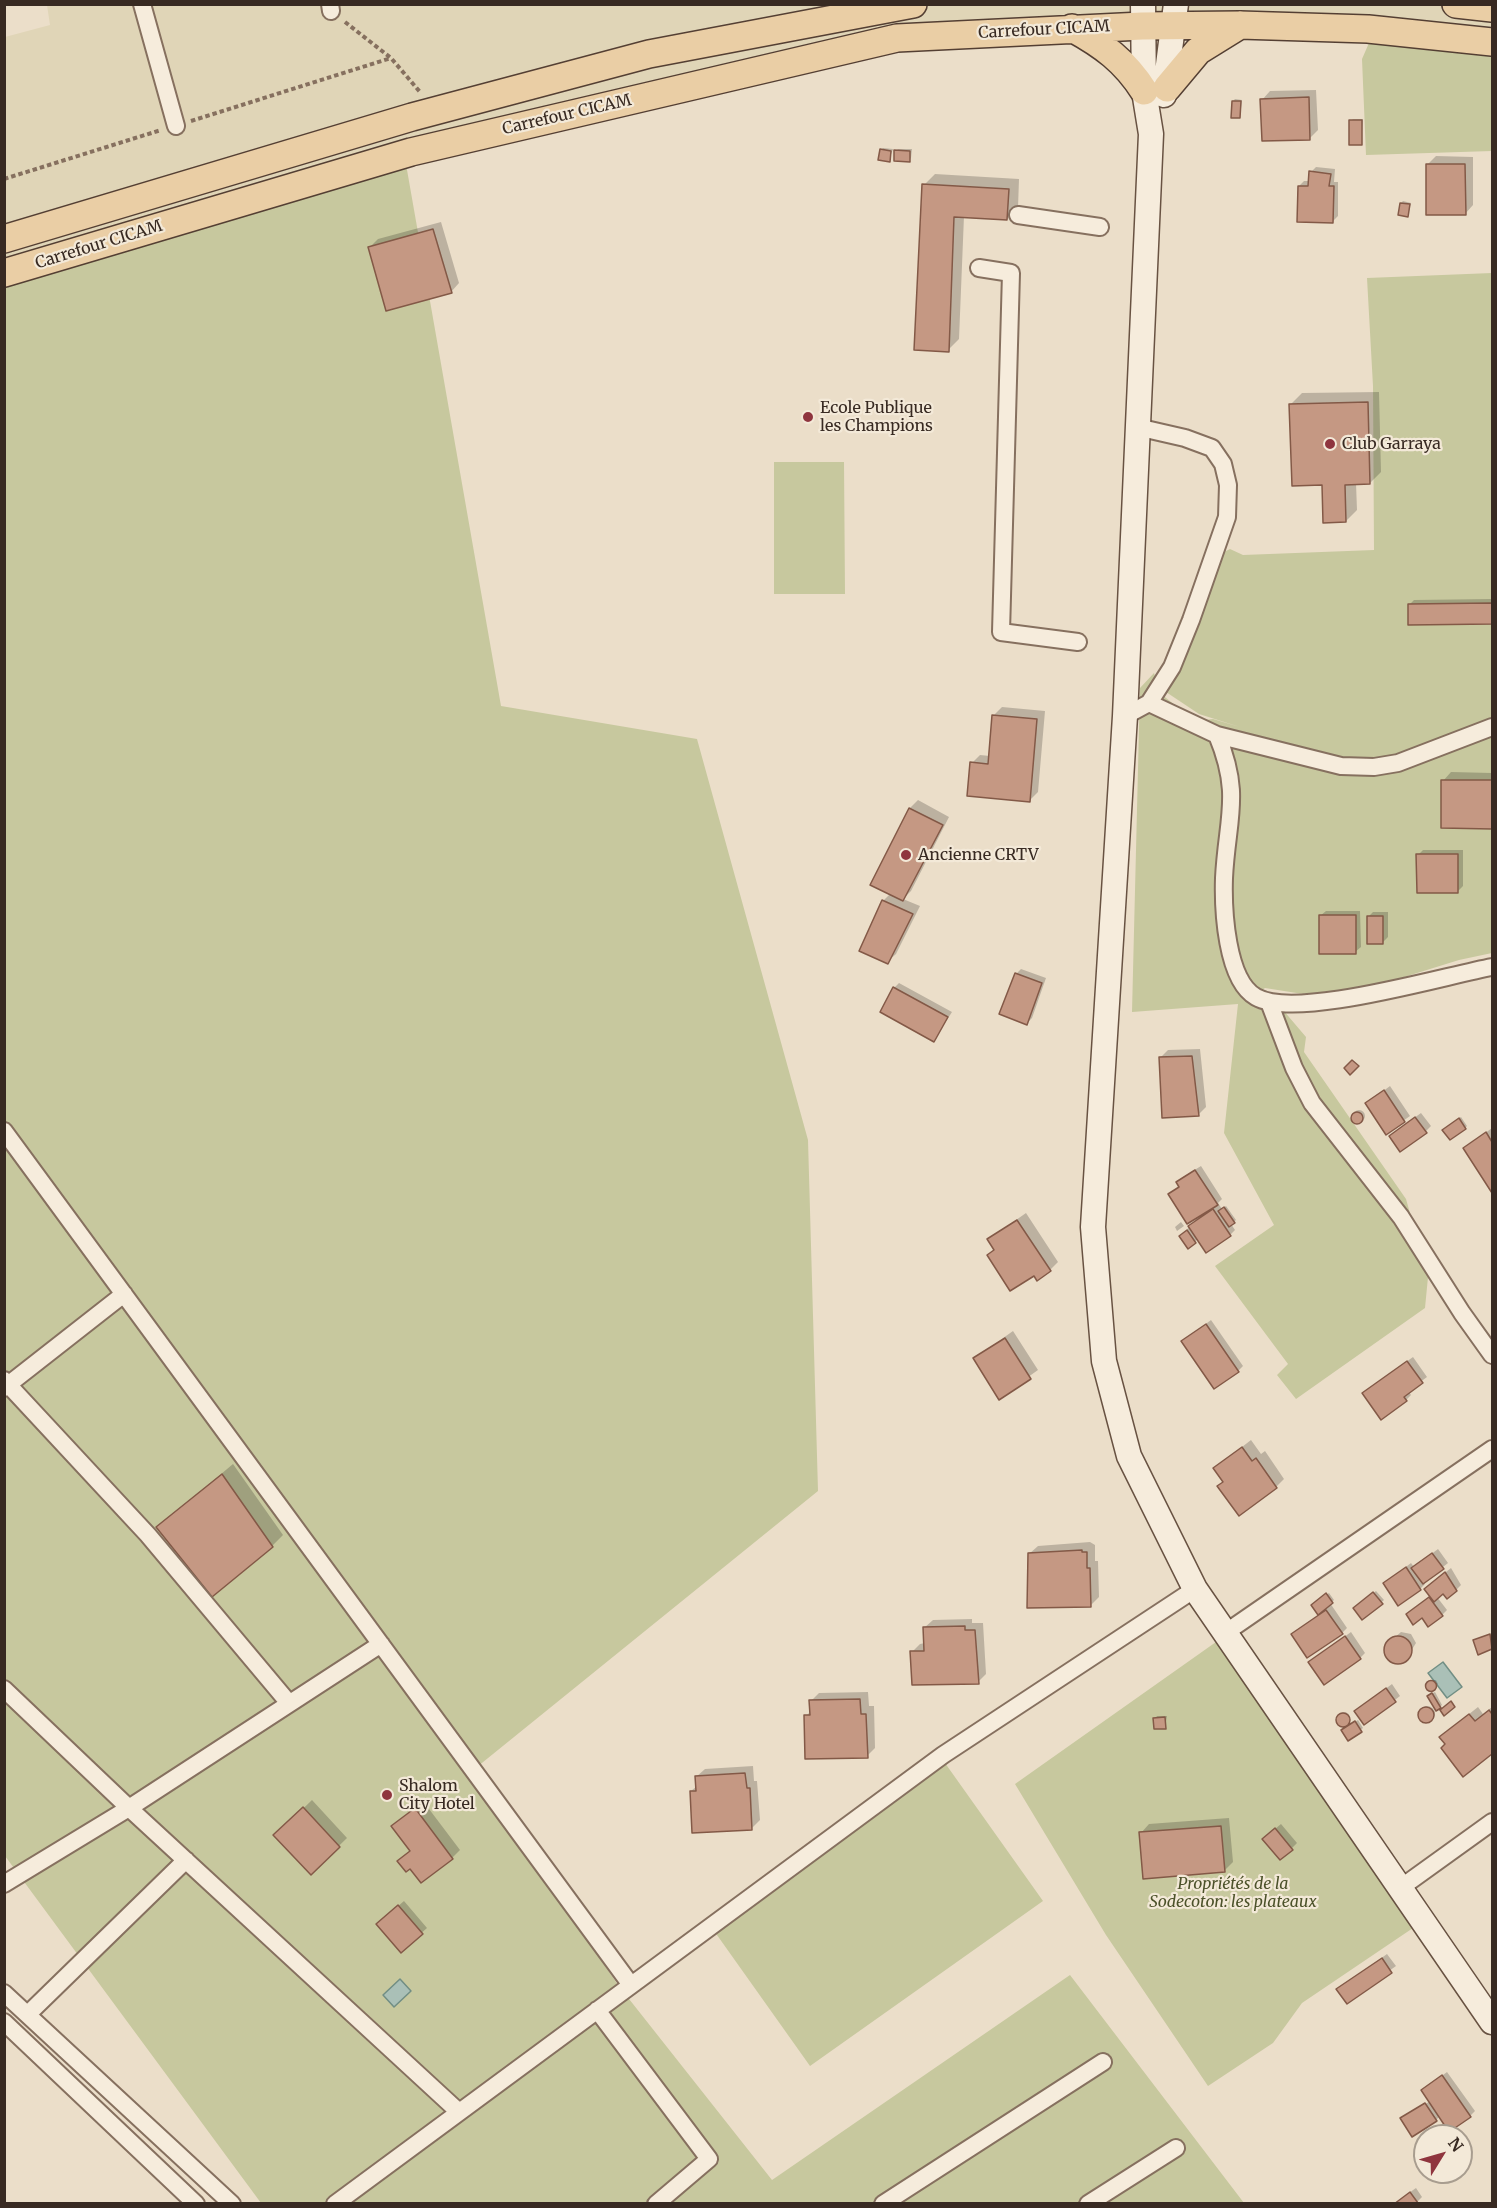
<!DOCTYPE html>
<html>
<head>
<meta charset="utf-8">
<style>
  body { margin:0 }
  #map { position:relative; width:1497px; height:2208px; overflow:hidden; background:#ebdec9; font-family:Merriweather,serif }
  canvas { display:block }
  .frame { position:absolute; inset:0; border:6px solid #382a22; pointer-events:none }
  .north { position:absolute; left:1413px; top:2124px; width:60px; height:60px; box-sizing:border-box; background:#f3e9d8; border:2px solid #a89d8f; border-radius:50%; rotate:53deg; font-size:16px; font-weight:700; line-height:24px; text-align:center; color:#382a22 }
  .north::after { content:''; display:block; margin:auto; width:21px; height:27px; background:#8f353e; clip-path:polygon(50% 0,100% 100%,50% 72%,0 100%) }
</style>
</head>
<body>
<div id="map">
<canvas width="1497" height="2208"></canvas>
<div class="frame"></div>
<div class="north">N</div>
</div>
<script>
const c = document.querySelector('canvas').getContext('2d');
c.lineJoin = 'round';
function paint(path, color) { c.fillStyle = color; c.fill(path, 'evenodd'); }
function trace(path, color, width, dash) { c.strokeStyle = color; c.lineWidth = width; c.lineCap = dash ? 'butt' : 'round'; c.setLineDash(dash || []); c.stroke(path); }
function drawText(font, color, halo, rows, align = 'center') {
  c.font = font + ' Merriweather,serif'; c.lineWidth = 4.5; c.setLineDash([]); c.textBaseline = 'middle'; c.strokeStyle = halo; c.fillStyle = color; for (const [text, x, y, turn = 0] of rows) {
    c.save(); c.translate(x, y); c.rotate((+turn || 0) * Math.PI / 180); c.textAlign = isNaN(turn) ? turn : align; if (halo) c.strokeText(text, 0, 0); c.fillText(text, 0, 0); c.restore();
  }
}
const farmland = new Path2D(`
  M47 5H1492V45L907 29 5 265V37L50 25Z`);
const green = new Path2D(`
  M1372 36 1492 53V151L1366 155 1362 59Z
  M403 147 501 706 697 739 808 1140 818 1491 472 1771 618 1985 772 2180 1070 1975 1244 2203H261L5 1856 4 265Z
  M1492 273V953L1459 960 1372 987 1303 994 1265 988 1256 994 1266 990 1306 1037 1304 1052 1406 1199 1428 1277 1425 1308 1296 1399 1277 1375 1288 1364 1215 1266 1274 1225 1224 1133 1238 1004 1132 1012 1140 688 1154 673 1161 694 1195 721 1213 719 1240 727 1199 714 1163 690 1218 555 1230 549 1243 555 1374 550 1373 386 1367 278Z
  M774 462H844L845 594H774Z
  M1216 1642 1413 1928 1302 2003 1273 2043 1208 2086 1106 1935 1015 1784Z
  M945 1763 1043 1901 810 2066 712 1928Z`);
const water = new Path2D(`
  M1443 1662 1462 1687 1447 1698 1428 1673Z
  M400 1979 411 1991 394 2007 383 1995Z`);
const shadow = new Path2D(`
  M1316 90 1318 130 1310 138 1262 100 1270 91Z
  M1235 99 1242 100 1240 117 1233 101Z
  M1353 119H1363L1361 144 1351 121Z
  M883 148 893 149 889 160 881 150Z
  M898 149H912L911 158 909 160 896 151Z
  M1436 156 1473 157V205L1465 214 1428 164Z
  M1316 167 1335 169 1334 182H1338V216L1333 221 1299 186 1304 181H1310L1311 172Z
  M935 174 1019 179 1018 208 1007 219 964 216 959 339 948 350 924 185Z
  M1403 201 1411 203 1408 215 1401 203Z
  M441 222 459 283 451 292 370 247 378 239Z
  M1379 392 1381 472 1370 483H1356L1357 510 1346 521 1324 484 1291 404 1302 393Z
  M1492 599V622L1410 623 1409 605 1414 600Z
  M1002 707 1045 711 1038 792 1030 800 972 763 980 755 990 756 994 715Z
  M1451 772 1492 773V827H1443V781Z
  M918 800 949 817 911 891 903 899 920 906 896 954 887 962 883 901 891 893 872 884 910 808Z
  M1423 850H1463V886L1458 891 1418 855Z
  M1326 911H1360L1361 947 1355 952 1320 916Z
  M1373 912H1388V937L1383 942 1368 917Z
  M1021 969 1046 978 1032 1018 1027 1023 1016 974Z
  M899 983 952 1012 934 1040 894 988Z
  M1200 1049 1206 1107 1198 1115 1160 1058 1168 1050Z
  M1390 1086 1410 1116 1386 1133 1366 1104Z
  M1353 1116a6 6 0 1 1 12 0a6 6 0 1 1-12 0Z
  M1421 1113 1431 1126 1426 1131H1396Z
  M1461 1117 1467 1126 1465 1128H1446Z
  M1492 1128V1190L1465 1148Z
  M1201 1166 1222 1199 1218 1203 1222 1209 1226 1206 1236 1220 1231 1224 1235 1230 1230 1235 1198 1239 1188 1247 1183 1234 1198 1217 1170 1194 1180 1186 1178 1182 1183 1177Z
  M1026 1213 1058 1262 1050 1270 1034 1274 989 1255 995 1248 989 1239Z
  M1181 1222 1184 1226 1177 1231 1175 1227Z
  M1211 1320 1243 1366 1238 1371 1183 1341Z
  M1013 1331 1038 1370 1000 1397 975 1358Z
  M1413 1357 1427 1377 1408 1391 1411 1395 1406 1400 1363 1393Z
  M1251 1440 1261 1454 1265 1451 1284 1479 1276 1487 1215 1468Z
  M233 1464 283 1535 272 1546 158 1527Z
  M1090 1542 1095 1545V1561H1098L1099 1597 1091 1605 1029 1554 1038 1546Z
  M1438 1549 1448 1563 1424 1582 1425 1584 1420 1589 1390 1579 1411 1563 1414 1567Z
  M1451 1568 1461 1585 1456 1590 1444 1592 1437 1597 1447 1610 1442 1615 1408 1614 1431 1595V1584Z
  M1376 1591 1384 1600 1363 1618 1355 1608Z
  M1329 1593 1334 1600 1330 1603 1347 1628 1342 1633 1293 1634 1320 1614 1313 1605Z
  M972 1619V1623H983L986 1674 978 1682 912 1652 920 1644 925 1643 924 1628 933 1620Z
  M1351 1632 1365 1653 1360 1658 1310 1662Z
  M1401 1632 1411 1634 1416 1643 1406 1659 1395 1662 1387 1655 1386 1645Z
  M1492 1633V1648L1479 1653 1474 1641Z
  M1431 1680H1436L1438 1684 1429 1689 1427 1685Z
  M1392 1684 1400 1696 1365 1723 1356 1711Z
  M868 1692 869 1706H874L875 1748 867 1756 806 1716 811 1711V1701L819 1693Z
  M1435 1692 1442 1705 1437 1709 1431 1694Z
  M1419 1714a8 8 0 1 1 16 0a8 8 0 1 1-16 0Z
  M1478 1707 1483 1714 1492 1707V1752L1463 1774 1447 1744 1449 1730Z
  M1338 1718a6 6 0 1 1 12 0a6 6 0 1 1-12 0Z
  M1157 1716H1167L1165 1727 1155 1719Z
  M1358 1720 1363 1728 1349 1739 1345 1728Z
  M753 1766 754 1781H757L760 1820 752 1828 691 1791 697 1786 696 1777 705 1769Z
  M312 1800 347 1838 311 1873 276 1835Z
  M423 1801 460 1850 452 1858 411 1867V1850L393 1826Z
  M1229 1818 1233 1862 1225 1870 1141 1833 1149 1824Z
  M1281 1824 1297 1843 1292 1848 1269 1834Z
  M404 1901 427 1928 401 1951 383 1919Z
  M1387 1954 1396 1966 1347 2001 1338 1989Z
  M1447 2072 1475 2111 1470 2116H1440L1436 2120 1406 2116 1432 2100 1423 2090Z
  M1416 2188 1422 2197 1415 2204H1393Z`);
const building = new Path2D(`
  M1309 97 1310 140 1262 141 1260 99Z
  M1232 101H1241L1240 118H1231Z
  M1349 120H1362V145H1349Z
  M880 149 891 151 890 162 878 160Z
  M894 150 910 151V162L894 161Z
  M1426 164H1465L1466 215H1426Z
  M1309 171 1331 174 1329 186H1334L1333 223 1297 222 1298 186H1308Z
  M922 184 1009 189 1007 220 954 217 949 352 914 350Z
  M1400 203 1410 204 1408 217 1398 215Z
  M433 229 452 293 386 311 368 247Z
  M1368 402 1370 484 1345 485 1346 522 1323 523 1322 485 1292 486 1289 404Z
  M1492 603V624L1408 625V604Z
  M992 715 1037 719 1030 802 967 796 970 762 988 764Z
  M1441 780H1492V829L1441 828Z
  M909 808 943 825 903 901 870 885Z
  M1416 854H1458V893H1417Z
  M882 900 913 914 888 964 859 951Z
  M1319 915H1356V954H1319Z
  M1367 916H1383V944H1367Z
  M1015 973 1042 983 1027 1025 999 1014Z
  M893 987 948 1017 934 1042 880 1012Z
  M1192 1056 1199 1116 1162 1118 1159 1057Z
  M1352 1060 1359 1066 1350 1075 1344 1068Z
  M1384 1090 1405 1122 1386 1135 1365 1103Z
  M1351 1118a6 6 0 1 1 12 0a6 6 0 1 1-12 0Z
  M1415 1117 1427 1133 1400 1152 1389 1136Z
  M1459 1118 1466 1129 1450 1140 1442 1130Z
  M1486 1132 1492 1142V1193L1463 1148Z
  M1195 1170 1218 1205 1187 1224 1168 1194 1179 1187 1176 1182Z
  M1224 1207 1235 1223 1229 1227 1218 1211Z
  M1213 1209 1231 1236 1206 1253 1188 1226Z
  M1017 1220 1051 1271 1037 1281 1034 1276 1010 1291 987 1255 994 1250 987 1239Z
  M1187 1230 1196 1243 1188 1249 1179 1236Z
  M1206 1324 1239 1372 1214 1389 1181 1341Z
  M1005 1338 1031 1379 999 1400 973 1358Z
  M1407 1361 1423 1383 1404 1397 1407 1401 1381 1420 1362 1393Z
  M1242 1447 1252 1461 1256 1458 1277 1488 1239 1516 1217 1486 1223 1482 1213 1468Z
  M222 1474 273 1547 212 1597 156 1527Z
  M1082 1550V1552H1087V1568H1090L1091 1607 1027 1608 1028 1553Z
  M1432 1553 1444 1569 1423 1584 1411 1568Z
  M1406 1567 1421 1590 1398 1606 1383 1583Z
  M1445 1572 1457 1591 1447 1599 1443 1594 1434 1602 1424 1589Z
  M1373 1592 1383 1604 1362 1620 1353 1608Z
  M1326 1593 1333 1603 1318 1615 1311 1605Z
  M1429 1597 1443 1616 1428 1627 1422 1618 1413 1625 1406 1614Z
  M1326 1610 1343 1634 1307 1658 1291 1634Z
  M965 1626V1630H975L979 1684 912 1685 910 1651H924L923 1627Z
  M1490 1634 1492 1649 1478 1655 1473 1640Z
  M1345 1636 1361 1659 1324 1685 1308 1662Z
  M1384 1650a14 14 0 1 1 28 0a14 14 0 1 1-28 0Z
  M1425.5 1686a5.5 5.5 0 1 1 11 0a5.5 5.5 0 1 1-11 0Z
  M1386 1688 1396 1702 1364 1725 1354 1711Z
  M1432 1693 1441 1708 1436 1711 1427 1696Z
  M860 1699 861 1714H866L868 1758 805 1759 804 1715H810L809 1700Z
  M1451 1701 1455 1707 1444 1716 1440 1710Z
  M1418 1715a8 8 0 1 1 16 0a8 8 0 1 1-16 0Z
  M1489 1710 1492 1714V1754L1463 1777 1441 1748 1445 1744 1439 1737 1469 1714 1475 1721Z
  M1336 1720a7 7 0 1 1 14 0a7 7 0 1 1-14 0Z
  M1165 1717 1166 1729H1154L1153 1718Z
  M1355 1721 1362 1732 1348 1741 1341 1730Z
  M745 1773 747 1788H750L752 1830 692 1833 690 1791H696L695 1776Z
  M303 1807 340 1847 311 1875 273 1835Z
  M415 1808 453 1859 421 1883 410 1869 406 1872 397 1861 410 1851 391 1826Z
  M1221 1826 1225 1872 1143 1879 1139 1832Z
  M1275 1828 1293 1850 1280 1860 1262 1839Z
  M398 1905 423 1934 401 1953 376 1924Z
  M1382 1958 1392 1973 1347 2004 1336 1989Z
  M1442 2075 1471 2117 1449 2132 1421 2090Z
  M1425 2103 1437 2121 1412 2137 1400 2118Z
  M1410 2192 1418 2203 1394 2204Z`);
const path = new Path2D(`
  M345 22 391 58 420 92
  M191 121 391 58
  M4 179 161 130`);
const street = new Path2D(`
  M142 4 176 126
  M330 4 331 11
  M1018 215 1100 227
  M979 268 1011 273 1001 632 1078 642
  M1149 703 1217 735C1242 795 1227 818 1224 878 1223 909 1226 980 1256 997 1296 1020 1443 976 1492 967
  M1125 716 1149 703 1172 667 1191 620 1227 517 1228 485 1223 464 1212 448 1185 438 1137 427
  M1217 735 1341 766 1374 767 1398 763 1492 727
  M1269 1002 1294 1068 1312 1103 1401 1217 1462 1313 1492 1355
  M4 1131 631 1985
  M4 1380 148 1535 288 1702
  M4 1388 124 1294
  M1225 1633 1492 1449
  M4 1689 129 1808 459 2112
  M4 1884 129 1808 381 1644
  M1399 1889 1492 1822
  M4 1993 232 2204
  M597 2010 709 2159 656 2204
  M28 2014 186 1860
  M4 2022 196 2204
  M335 2204 943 1755 1195 1589
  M883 2204 1103 2062
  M1088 2204 1176 2148`);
const secondary = new Path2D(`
  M1143 4 1144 91 1151 134 1125 716 1093 1227 1104 1361 1129 1456 1195 1589 1492 2022
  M1164 95 1176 4`);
const primary = new Path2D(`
  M1456 4 1492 8
  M1072 28C1103 45 1125 61 1144 91
  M1167 88 1198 51 1240 25
  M4 239 412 117 649 54 913 4
  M4 273 411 152 897 38 1142 26 1240 25 1368 29 1492 42`);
const markers = [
  [808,417,6,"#8f353e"],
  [1330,444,6,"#8f353e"],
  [906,855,6,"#8f353e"],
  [387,1795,6,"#8f353e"]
];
const streetNames = [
  ["Carrefour CICAM",1044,30,-3],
  ["Carrefour CICAM",567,115,-13],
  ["Carrefour CICAM",99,245,-17]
];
const poiNames = [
  ["Ecole Publique",820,408],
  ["les Champions",820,426],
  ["Club Garraya",1342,444],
  ["Ancienne CRTV",918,855],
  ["Shalom",399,1786],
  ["City Hotel",399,1804]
];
const parkNames = [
  ["Propriétés de la",1233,1884],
  ["Sodecoton: les plateaux",1233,1902]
];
paint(farmland, '#e0d5b7');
paint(green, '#c7c89e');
paint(water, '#aac0b7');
trace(water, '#718e84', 1.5);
paint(shadow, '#0003');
paint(building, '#c59883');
trace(building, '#835947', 1.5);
trace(street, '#86705f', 20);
trace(secondary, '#685242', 27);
trace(primary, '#543f33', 30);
trace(path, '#86705f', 4, [4.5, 3]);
trace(street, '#f6ecdc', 16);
trace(secondary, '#f6ecdc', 24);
trace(primary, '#eacea5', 27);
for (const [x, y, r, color] of markers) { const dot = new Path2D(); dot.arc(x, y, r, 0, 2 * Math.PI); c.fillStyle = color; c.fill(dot); trace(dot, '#f3e9d8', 2); }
drawText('16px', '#382a22', '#f3e9d8', streetNames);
drawText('16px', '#382a22', '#f3e9d8', poiNames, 'left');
drawText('italic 16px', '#4c522a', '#f3e9d8', parkNames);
</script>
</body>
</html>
